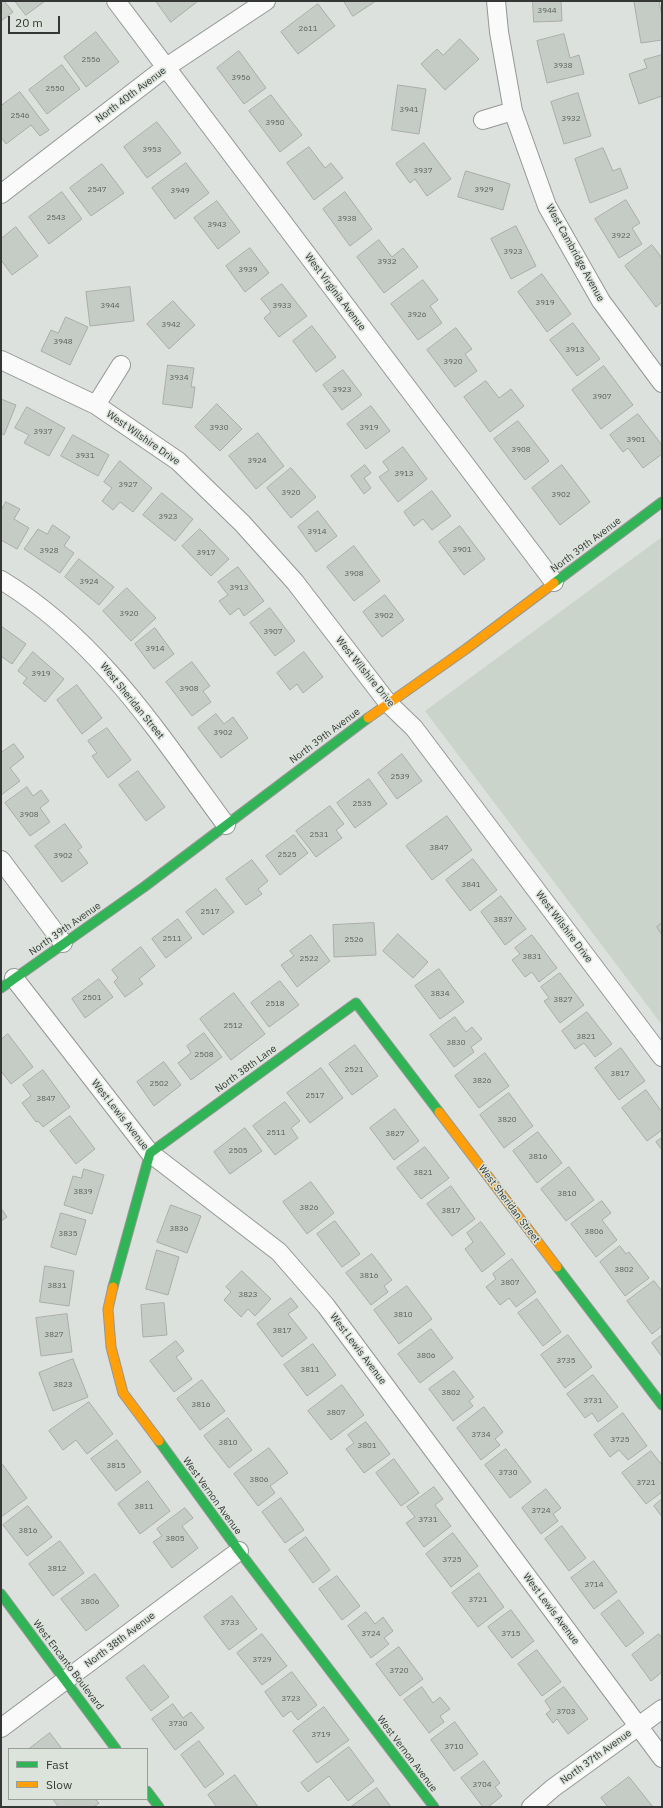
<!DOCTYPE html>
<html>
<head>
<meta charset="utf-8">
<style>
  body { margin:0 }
  #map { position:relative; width:663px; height:1808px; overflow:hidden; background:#dde1dd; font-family:"IBM Plex Sans",sans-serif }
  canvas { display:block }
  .frame { position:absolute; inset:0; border:2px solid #343735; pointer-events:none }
  .legend { position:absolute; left:8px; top:1748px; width:140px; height:52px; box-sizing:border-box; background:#dbe3db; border:1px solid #989e99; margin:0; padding:5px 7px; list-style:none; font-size:12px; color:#343735 }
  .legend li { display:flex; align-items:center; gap:8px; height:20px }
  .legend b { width:20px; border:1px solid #989e99 }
  .scale { position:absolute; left:8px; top:16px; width:52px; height:18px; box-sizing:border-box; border:2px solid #343735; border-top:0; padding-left:5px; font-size:12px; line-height:14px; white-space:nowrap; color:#343735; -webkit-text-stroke:3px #dbe3db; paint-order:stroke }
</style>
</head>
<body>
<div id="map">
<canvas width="663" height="1808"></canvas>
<div class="frame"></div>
<ul class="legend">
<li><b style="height:5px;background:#30b455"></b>Fast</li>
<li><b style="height:5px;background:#ff9f0a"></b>Slow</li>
</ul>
<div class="scale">20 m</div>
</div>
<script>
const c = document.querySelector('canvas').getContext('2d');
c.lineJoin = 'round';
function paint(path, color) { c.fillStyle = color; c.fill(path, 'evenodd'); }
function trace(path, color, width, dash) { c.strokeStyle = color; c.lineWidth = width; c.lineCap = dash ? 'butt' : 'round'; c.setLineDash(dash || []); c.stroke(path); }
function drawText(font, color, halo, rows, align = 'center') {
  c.font = font + ' "IBM Plex Sans",sans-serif'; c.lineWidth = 3; c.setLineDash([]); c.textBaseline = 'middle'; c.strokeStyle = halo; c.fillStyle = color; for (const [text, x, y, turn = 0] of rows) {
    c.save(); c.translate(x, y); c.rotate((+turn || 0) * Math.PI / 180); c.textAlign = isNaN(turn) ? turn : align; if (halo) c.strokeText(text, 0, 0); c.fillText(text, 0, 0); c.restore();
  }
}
const built = new Path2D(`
  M662 537V1025L425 711Z`);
const building = new Path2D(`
  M1 1H4L13 12 1 21Z
  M15 1H45L26 15Z
  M156 1H198L171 22Z
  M344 1H376L353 16Z
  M533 1H561L562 21 534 22Z
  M642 1H659L662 16V40L641 43 634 2Z
  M318 4 335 26 298 54 281 32Z
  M96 32 119 62 86 87 64 57Z
  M564 34 570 58 579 55 584 74 547 83 537 41Z
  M460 39 479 59 445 90 421 64 437 49 443 55Z
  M239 51 266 88 244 104 217 68Z
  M662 55V96L639 104 629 74 647 68 644 60Z
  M62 65 80 89 47 114 29 90Z
  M398 85 426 89 419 134 392 130Z
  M20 92 49 130 40 136 31 125 6 144 1 137V106Z
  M578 93 591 136 564 144 551 102Z
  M271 95 302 135 280 152 249 111Z
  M157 122 181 153 147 178 124 147Z
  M424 143 451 179 427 196 415 179 410 183 396 164Z
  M309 147 325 168 331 163 343 178 314 200 287 163Z
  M603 148 613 171 620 168 628 188 590 203 575 159Z
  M186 163 209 193 175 219 152 188Z
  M102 164 124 193 91 216 70 188Z
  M466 171 510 184 503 210 458 197Z
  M62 192 82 219 49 244 29 217Z
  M345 192 372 229 350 246 323 209Z
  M626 200 640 223 632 228 642 244 619 258 595 219Z
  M217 201 240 232 218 249 194 218Z
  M516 226 536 266 511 279 491 239Z
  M16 227 38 256 12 275 1 260V239Z
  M379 240 392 257 403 248 418 267 384 293 357 257Z
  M652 245 662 258V302L656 307 625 266Z
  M250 248 269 273 245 292 226 266Z
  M542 274 571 314 547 332 518 292Z
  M423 280 438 300 430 306 442 323 418 340 391 304Z
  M282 284 307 316 279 337 264 318 271 312 261 299Z
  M130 287 134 321 90 326 86 292Z
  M173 301 195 325 169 349 147 324Z
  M66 317 88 327 70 365 41 351 51 330 58 333Z
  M573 323 600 359 577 376 550 340Z
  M312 326 336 357 316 372 293 341Z
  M456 328 472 349 465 354 477 371 455 387 427 350Z
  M168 365 194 368 191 387H195L192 408 163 404Z
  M604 366 633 405 601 429 572 390Z
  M343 370 362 395 342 410 323 385Z
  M486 381 499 398 511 389 524 406 490 432 464 397Z
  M1 399 16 405 4 435 1 433Z
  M217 404 242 429 220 451 195 427Z
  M371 406 390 431 366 449 347 424Z
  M27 407 65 428 49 456 24 443 29 435 15 428Z
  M638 414 662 445V454L643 468 628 448 623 452 610 435Z
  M518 421 549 461 525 480 494 439Z
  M258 433 284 466 256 489 229 456Z
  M73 435 109 455 98 476 61 456Z
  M403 447 427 479 398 502 379 477 389 470 383 462Z
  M120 461 152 488 133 512 120 502 113 510 102 501 112 488 104 482Z
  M365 465 371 473 364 478 371 488 364 494 351 476Z
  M562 465 590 502 560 525 532 488Z
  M291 468 316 497 291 518 267 488Z
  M432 491 451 516 432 530 423 519 414 526 404 512Z
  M162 493 193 519 175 541 143 515Z
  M6 502 20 509 14 519 29 528 17 549 1 540V511Z
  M318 511 337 536 316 552 298 527Z
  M53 525 70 537 64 546 74 553 60 573 24 549 38 529 47 534Z
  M460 526 485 559 464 575 439 542Z
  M200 529 229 559 211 576 182 546Z
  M354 546 380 581 354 601 327 567Z
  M79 559 114 587 99 605 65 577Z
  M238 567 264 601 244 616 239 608 230 615 219 601 228 595 218 582Z
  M127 588 156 618 131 641 103 611Z
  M385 595 404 620 382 637 363 612Z
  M270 608 295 641 275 656 250 623Z
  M1 626 26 644 12 664 1 656Z
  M155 628 174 654 154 669 135 644Z
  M33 652 64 679 45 702 23 683 27 678 18 671Z
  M304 652 323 677 303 693 297 684 290 690 277 673Z
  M192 662 210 686 203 691 211 702 192 716 166 682Z
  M77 685 102 718 82 734 57 700Z
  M216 714 224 724 233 717 248 738 221 758 198 728Z
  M107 728 131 760 108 778 92 756 97 753 88 741Z
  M14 744 24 757 10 768 20 781 1 795V753Z
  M402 754 422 781 397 799 378 773Z
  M138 771 165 807 146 821 119 785Z
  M369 779 387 804 355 828 337 803Z
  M27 787 33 796 41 790 49 801 40 808 50 822 30 836 5 803Z
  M330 806 344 824 336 830 342 838 316 857 296 831Z
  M447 816 472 850 432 880 406 846Z
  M65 824 82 847 78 850 88 863 62 882 35 846Z
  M294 835 308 853 280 875 266 856Z
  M473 859 497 890 470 911 446 880Z
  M252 860 268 881 258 889 262 894 246 905 226 879Z
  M216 889 234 912 203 935 186 912Z
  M501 896 526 929 505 945 481 912Z
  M178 919 192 938 166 958 152 939Z
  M374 923 376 955 334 957 333 925Z
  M662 923V935L657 927Z
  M398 934 428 962 413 978 383 951Z
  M311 935 330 961 297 987 281 965 294 956 290 951Z
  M532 935 557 968 539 982 532 972 525 977 512 960 520 954 515 948Z
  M141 947 155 966 139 979 143 984 125 997 114 982 118 978 112 970Z
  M439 969 464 1002 440 1019 415 986Z
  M560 973 584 1005 560 1023 544 1001 549 998 541 987Z
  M99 979 113 997 85 1018 72 999Z
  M280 981 299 1005 269 1027 251 1003Z
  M234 993 265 1034 231 1060 200 1019Z
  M587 1012 612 1044 595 1057 584 1043 575 1049 562 1031Z
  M455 1017 466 1032 472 1027 482 1039 471 1047 474 1052 454 1067 430 1035Z
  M204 1033 222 1057 191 1080 178 1063 191 1053 187 1046Z
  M8 1034 33 1067 11 1084 1 1071V1040Z
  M355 1045 378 1076 352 1095 329 1064Z
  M621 1048 645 1081 619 1100 595 1068Z
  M485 1053 509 1086 479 1108 455 1076Z
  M164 1062 181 1085 154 1106 137 1082Z
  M321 1068 343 1098 310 1123 287 1093Z
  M43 1070 70 1107 43 1127 38 1121 36 1122 22 1103 31 1096 23 1085Z
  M646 1090 662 1112V1130L647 1141 622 1108Z
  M509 1093 533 1126 504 1148 480 1115Z
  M285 1102 300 1121 291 1128 298 1138 275 1155 253 1126Z
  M395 1109 419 1141 394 1160 370 1128Z
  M70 1116 95 1149 76 1164 50 1131Z
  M245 1128 262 1151 230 1174 214 1152Z
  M538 1132 562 1163 537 1183 513 1151Z
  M662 1138V1150L656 1142Z
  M425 1147 449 1178 421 1199 397 1168Z
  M569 1167 594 1200 566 1221 541 1189Z
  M84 1169 104 1175 92 1214 64 1205 73 1176 81 1178Z
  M311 1182 334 1213 307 1234 283 1202Z
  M451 1186 475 1219 452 1236 427 1204Z
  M602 1201 611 1213 602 1220 617 1240 596 1257 571 1224Z
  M171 1205 201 1216 187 1253 157 1242Z
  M1 1208 7 1217 1 1221Z
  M61 1213 86 1220 76 1255 51 1247Z
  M335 1221 360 1254 342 1267 317 1234Z
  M481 1222 505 1254 482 1272 465 1249 473 1242 467 1233Z
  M620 1246 626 1254 629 1252 649 1278 625 1296 600 1262Z
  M157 1250 179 1257 168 1295 146 1289Z
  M372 1254 392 1280 384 1286 388 1292 371 1305 346 1273Z
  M512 1259 536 1292 516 1307 509 1298 500 1305 486 1287 496 1279 493 1274Z
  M45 1266 74 1271 69 1306 40 1302Z
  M242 1271 271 1299 255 1316 248 1309 241 1317 224 1300 231 1292 226 1287Z
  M654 1281 662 1291V1326L652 1334 627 1301Z
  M407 1286 432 1319 399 1344 374 1310Z
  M291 1298 298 1307 288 1314 307 1338 282 1357 257 1324Z
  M537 1299 561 1332 543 1346 518 1313Z
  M164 1303 167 1335 143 1337 141 1305Z
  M67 1314 72 1352 41 1356 36 1318Z
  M431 1329 453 1358 420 1383 398 1354Z
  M568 1335 592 1367 565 1388 541 1355Z
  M662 1335V1357L652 1343Z
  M176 1341 184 1351 176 1357 192 1379 174 1392 150 1361Z
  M313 1344 336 1375 307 1396 284 1365Z
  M73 1359 88 1397 53 1411 39 1373Z
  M454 1371 474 1397 469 1401 473 1406 453 1421 429 1389Z
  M593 1375 618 1407 598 1422 592 1413 585 1418 567 1394Z
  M202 1380 225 1411 200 1430 177 1399Z
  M342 1385 364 1415 331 1440 308 1411Z
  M89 1402 113 1434 87 1454 76 1440 63 1450 49 1431Z
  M484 1407 503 1432 495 1439 500 1445 481 1460 457 1428Z
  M623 1413 647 1446 628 1460 619 1450 610 1457 594 1435Z
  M228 1418 252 1450 229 1468 204 1436Z
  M366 1422 390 1454 364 1473 346 1449 354 1443 348 1435Z
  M117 1440 141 1472 116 1491 91 1459Z
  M269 1448 288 1473 270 1486 275 1493 258 1506 234 1474Z
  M506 1449 531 1482 510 1498 485 1465Z
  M651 1451 662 1465V1492L646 1504 622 1473Z
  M394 1459 419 1493 401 1506 376 1473Z
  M3 1465 27 1498 1 1517V1466Z
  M148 1481 170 1511 140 1534 118 1504Z
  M434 1487 443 1499 435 1505 451 1526 424 1547 406 1523 415 1517 407 1507Z
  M546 1489 561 1508 553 1514 558 1521 541 1534 522 1508Z
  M281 1498 304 1530 285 1543 262 1512Z
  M662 1499V1517L654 1506Z
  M28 1506 52 1537 27 1556 3 1525Z
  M185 1508 193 1518 182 1526 198 1548 172 1568 153 1542 162 1536 157 1529Z
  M562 1526 586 1558 569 1571 545 1539Z
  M453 1533 478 1566 451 1587 426 1554Z
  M306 1537 330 1570 313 1583 289 1550Z
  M60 1541 84 1573 53 1596 29 1564Z
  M594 1561 617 1592 594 1609 571 1578Z
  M479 1573 504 1607 478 1627 452 1593Z
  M95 1574 119 1606 86 1631 61 1599Z
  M337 1576 360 1606 342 1620 319 1589Z
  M232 1596 257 1629 229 1650 204 1617Z
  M619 1600 644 1633 626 1647 601 1614Z
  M511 1610 534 1641 512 1658 488 1627Z
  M366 1612 375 1624 383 1617 393 1631 384 1638 389 1644 371 1658 348 1626Z
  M262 1634 287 1666 262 1685 237 1653Z
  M659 1634 662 1638V1672L651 1681 632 1655Z
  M399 1647 423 1679 400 1696 376 1664Z
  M537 1650 561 1682 542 1696 518 1664Z
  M144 1665 169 1697 151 1711 126 1678Z
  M292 1672 317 1705 298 1720 291 1711 283 1717 265 1692Z
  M422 1687 433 1703 440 1697 450 1709 440 1716 444 1722 429 1733 404 1700Z
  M564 1687 588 1719 568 1734 557 1719 553 1723 546 1714 551 1710 545 1701Z
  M173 1704 183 1718 191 1712 204 1728 175 1750 152 1719Z
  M324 1707 349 1740 317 1763 293 1731Z
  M455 1722 478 1754 454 1771 431 1740Z
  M50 1733 62 1749H29Z
  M199 1741 224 1774 205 1788 181 1755Z
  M349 1747 374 1781 348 1801 329 1776 308 1792 301 1783Z
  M484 1761 500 1783 495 1787 502 1796 488 1807H483L461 1778Z
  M235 1775 258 1807H217L208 1795Z
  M629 1777 653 1807H608L601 1798Z
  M377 1788 391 1807H351Z
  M53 1799H95L99 1803 94 1807H59Z`);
const street = new Path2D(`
  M116 1 554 582
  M496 1 499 32 513 111 547 206 601 301 662 383
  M483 120 513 111
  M1 194 165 68 266 1
  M1 360 96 405 178 461 242 523 295 582 388 703 414 728 662 1057
  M96 405 121 365
  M1 580C99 639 159 734 226 825
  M1 860 63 943
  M14 978 150 1153 279 1252 326 1306 662 1758
  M1 1728 239 1551
  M531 1807 553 1788 662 1709`);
const fast = new Path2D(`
  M554 583 662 502
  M1 988 144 887 368 718
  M557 1267 662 1405
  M113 1287 150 1153 356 1003 439 1112
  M159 1441 239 1551 434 1807
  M1 1594 116 1749
  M147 1791 159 1807`);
const slow = new Path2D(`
  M368 718 466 649 554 583
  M439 1112 557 1267
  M113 1287 108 1309 111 1347 123 1393 159 1441`);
const numberNames = [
  ["3944",547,11],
  ["2611",308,29],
  ["2556",91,60],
  ["3938",563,66],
  ["3956",241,78],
  ["2550",55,89],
  ["3941",409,110],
  ["2546",20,116],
  ["3932",571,119],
  ["3950",275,123],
  ["3953",152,150],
  ["3937",423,171],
  ["2547",97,190],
  ["3929",484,190],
  ["3949",180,191],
  ["2543",56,218],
  ["3938",347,219],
  ["3943",217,225],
  ["3922",621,236],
  ["3923",513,252],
  ["3932",387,262],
  ["3939",248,270],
  ["3919",545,303],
  ["3944",110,306],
  ["3933",282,306],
  ["3926",417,315],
  ["3942",171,325],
  ["3948",63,342],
  ["3913",575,350],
  ["3920",453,362],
  ["3934",179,378],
  ["3923",342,390],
  ["3907",602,397],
  ["3930",219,428],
  ["3919",369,428],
  ["3937",43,432],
  ["3901",636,440],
  ["3908",521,450],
  ["3931",85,456],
  ["3924",257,461],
  ["3913",404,474],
  ["3927",128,485],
  ["3920",291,493],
  ["3902",561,495],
  ["3923",168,517],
  ["3914",317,532],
  ["3901",462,550],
  ["3928",49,551],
  ["3917",206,553],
  ["3908",354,574],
  ["3924",89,582],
  ["3913",239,588],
  ["3920",129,614],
  ["3902",384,616],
  ["3907",273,632],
  ["3914",155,649],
  ["3919",41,674],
  ["3908",189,689],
  ["3902",223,733],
  ["2539",400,777],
  ["2535",362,804],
  ["3908",29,815],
  ["2531",319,835],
  ["3847",439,848],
  ["2525",287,855],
  ["3902",63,856],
  ["3841",471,885],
  ["2517",210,912],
  ["3837",503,920],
  ["2511",172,939],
  ["2526",354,940],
  ["3831",532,957],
  ["2522",309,959],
  ["3834",440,994],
  ["2501",92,998],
  ["3827",563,1000],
  ["2518",275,1004],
  ["2512",233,1026],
  ["3821",586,1037],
  ["3830",456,1043],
  ["2508",204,1055],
  ["2521",354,1070],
  ["3817",620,1074],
  ["3826",482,1081],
  ["2502",159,1084],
  ["2517",315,1096],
  ["3847",46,1099],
  ["3820",507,1120],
  ["2511",276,1133],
  ["3827",395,1134],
  ["2505",238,1151],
  ["3816",538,1157],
  ["3821",423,1173],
  ["3839",83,1192],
  ["3810",567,1194],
  ["3826",309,1208],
  ["3817",451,1211],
  ["3836",179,1229],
  ["3806",594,1232],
  ["3835",68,1234],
  ["3802",624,1270],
  ["3816",369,1276],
  ["3807",510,1283],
  ["3831",57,1286],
  ["3823",248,1295],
  ["3810",403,1315],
  ["3817",282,1331],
  ["3827",54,1335],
  ["3806",426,1356],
  ["3735",566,1361],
  ["3811",310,1370],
  ["3823",63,1385],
  ["3802",451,1393],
  ["3731",593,1401],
  ["3816",201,1405],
  ["3807",336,1413],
  ["3734",481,1435],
  ["3725",620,1440],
  ["3810",228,1443],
  ["3801",367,1446],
  ["3815",116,1466],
  ["3730",508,1473],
  ["3806",259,1480],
  ["3721",646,1483],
  ["3811",144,1507],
  ["3724",541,1511],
  ["3731",428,1520],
  ["3816",28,1531],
  ["3805",175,1539],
  ["3725",452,1560],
  ["3812",57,1569],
  ["3714",594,1585],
  ["3721",478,1600],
  ["3806",90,1602],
  ["3733",230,1623],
  ["3724",371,1634],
  ["3715",511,1634],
  ["3729",262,1660],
  ["3720",399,1671],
  ["3723",291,1699],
  ["3703",566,1712],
  ["3730",178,1724],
  ["3719",321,1735],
  ["3710",454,1747],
  ["3704",482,1785]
];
const streetNames = [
  ["North 40th Avenue",131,95,-37],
  ["West Cambridge Avenue",575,253,61],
  ["West Virginia Avenue",335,292,53],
  ["West Wilshire Drive",143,438,35],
  ["North 39th Avenue",586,545,-37],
  ["West Wilshire Drive",365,672,51],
  ["West Sheridan Street",132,701,51],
  ["North 39th Avenue",325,736,-37],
  ["West Wilshire Drive",564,927,53],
  ["North 39th Avenue",65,929,-35],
  ["North 38th Lane",246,1069,-36],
  ["West Lewis Avenue",120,1115,52],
  ["West Sheridan Street",509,1204,53],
  ["West Lewis Avenue",358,1349,53],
  ["West Vernon Avenue",212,1496,54],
  ["West Lewis Avenue",551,1609,53],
  ["North 38th Avenue",120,1640,-37],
  ["West Encanto Boulevard",68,1665,53],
  ["West Vernon Avenue",407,1754,53],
  ["North 37th Avenue",596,1757,-36]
];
paint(built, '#cad4cb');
paint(building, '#c5ccc5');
trace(building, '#a9aca9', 1);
trace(street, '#949895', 20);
trace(fast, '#949895', 11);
trace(slow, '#949895', 11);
trace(street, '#fafafa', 18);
trace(fast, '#30b455', 9);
trace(slow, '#ff9f0a', 9);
drawText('8px', '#5a5e5a', null, numberNames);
drawText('10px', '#343735', '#dbe3db', streetNames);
</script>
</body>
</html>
